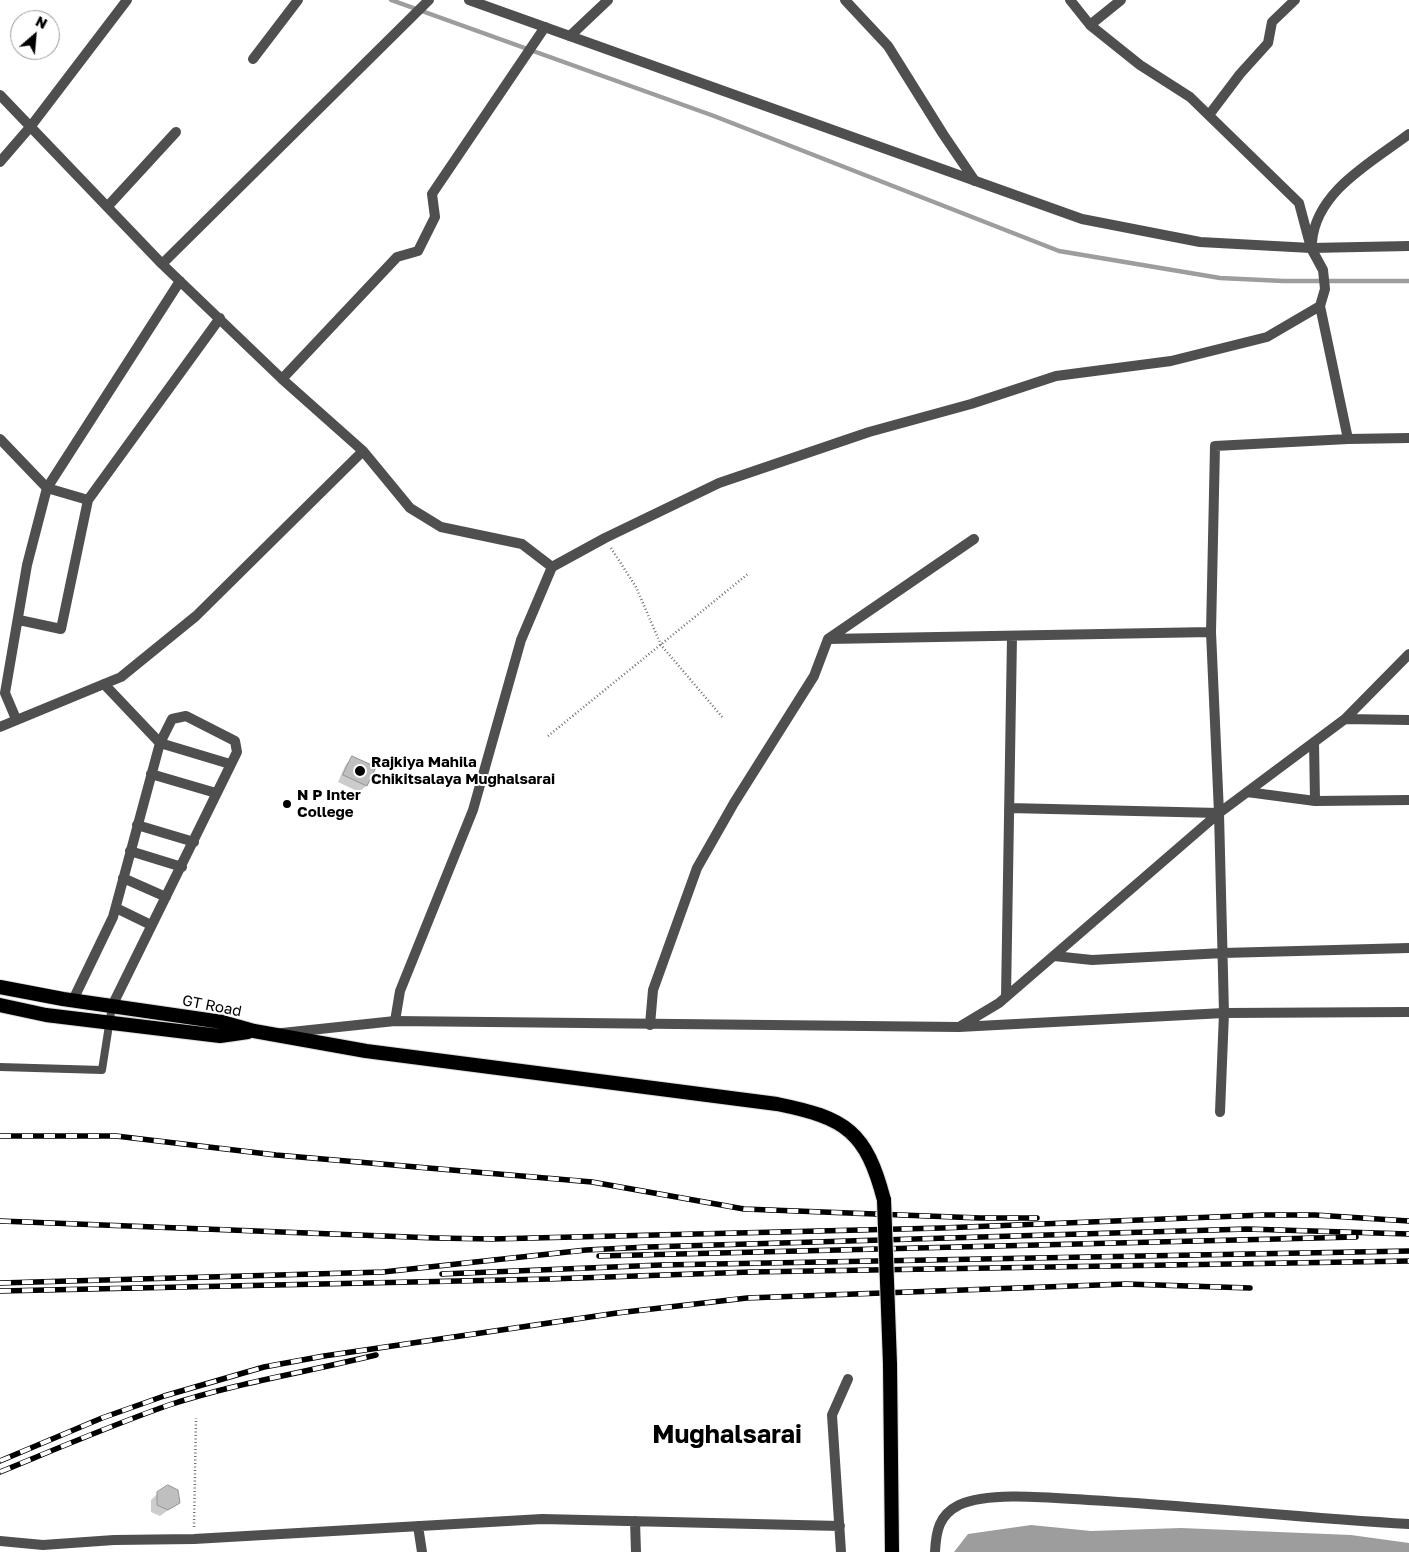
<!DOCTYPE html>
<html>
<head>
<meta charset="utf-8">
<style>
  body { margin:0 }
  #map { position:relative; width:1409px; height:1552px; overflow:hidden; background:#fff; font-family:"Golos Text",sans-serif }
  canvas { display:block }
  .north { position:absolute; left:10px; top:10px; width:50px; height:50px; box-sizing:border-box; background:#fff; border:1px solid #999; border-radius:50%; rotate:27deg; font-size:14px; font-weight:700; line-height:20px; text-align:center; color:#000 }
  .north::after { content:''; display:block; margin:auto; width:18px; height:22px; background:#000; clip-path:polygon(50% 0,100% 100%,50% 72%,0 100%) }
</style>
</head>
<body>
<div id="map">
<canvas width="1409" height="1552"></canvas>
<div class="north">N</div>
</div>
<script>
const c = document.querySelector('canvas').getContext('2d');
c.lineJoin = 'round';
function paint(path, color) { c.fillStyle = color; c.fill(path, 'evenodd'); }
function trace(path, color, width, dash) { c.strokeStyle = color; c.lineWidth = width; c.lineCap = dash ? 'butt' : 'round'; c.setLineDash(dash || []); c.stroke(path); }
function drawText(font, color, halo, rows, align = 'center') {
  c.font = font + ' "Golos Text",sans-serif'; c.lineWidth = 4; c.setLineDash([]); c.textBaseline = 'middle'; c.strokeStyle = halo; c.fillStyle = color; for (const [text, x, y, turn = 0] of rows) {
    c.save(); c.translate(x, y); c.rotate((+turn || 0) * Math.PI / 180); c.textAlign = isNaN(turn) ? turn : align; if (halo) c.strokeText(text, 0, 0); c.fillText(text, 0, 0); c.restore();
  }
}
const water = new Path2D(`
  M1031 1525 1091 1531 1181 1528 1351 1535 1409 1543V1552H954L968 1534Z`);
const shadow = new Path2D(`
  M353 757 375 767 366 786 359 792 338 782 346 764Z
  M158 1493 178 1503 160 1516 151 1512V1500Z`);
const stream = new Path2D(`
  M391 0 714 116 1059 251 1220 278 1283 281H1409`);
const building = new Path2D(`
  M352 756 376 767 367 786 343 775Z
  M168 1485 178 1490 180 1503 168 1510 157 1505V1492Z`);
const path = new Path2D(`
  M611 548 636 587 661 645 723 718
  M548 736 749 573
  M194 1527 196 1418`);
const service = new Path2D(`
  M0 1067 102 1070 112 1006`);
const minor = new Path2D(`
  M845 0 888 46 943 134 975 181
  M1090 25 1121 0
  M570 36 608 0
  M253 59 298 0
  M0 95 162 264 282 379 363 451 196 616 121 677 0 727
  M1209 115 1240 74 1268 43 1272 22 1295 0
  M0 162 31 126 127 0
  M108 206 176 132
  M1312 242C1316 191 1372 162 1409 134
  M162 264 429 0
  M1320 306 1348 439 1409 438
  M282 379 397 257 418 251 435 217 432 194 545 27
  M0 439 47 488 27 565 5 693 16 719
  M363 451 410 508 441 527 522 544 552 567
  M88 500 220 318
  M19 620 61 629 88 500 47 488 180 281
  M828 639 1211 632
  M104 684 160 743 230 764
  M1345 719 1409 654
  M1314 742 1315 801 1409 800
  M151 774 216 793
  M1247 792 1315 801
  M1009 808 1219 813
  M137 825 194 842
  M130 851 182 867
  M123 878 166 897
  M116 908 151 925
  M1054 956 1092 960 1223 953 1409 948
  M1006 997 1012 637
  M73 1000 113 917 160 743 172 719 186 716 235 741 237 752 112 1006
  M395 1021 400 991 473 810 521 640 552 567 605 538 719 483 869 432 971 404 1056 376 1171 361 1267 337 1320 306 1325 289 1323 270 1311 248 1299 203 1190 97 1140 65 1090 25 1070 0
  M650 1025 653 990 697 868 734 803 814 676 828 639 974 539
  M959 1027 999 1003 1219 813 1345 719 1409 720
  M1220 1112 1224 1013 1219 813 1211 632 1215 446 1348 439
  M635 1521 636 1552
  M418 1526 422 1552
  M0 1541 43 1545 114 1540 194 1539 542 1519 840 1526
  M841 1552 832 1415 848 1379
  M935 1552C936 1531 939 1515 959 1505 989 1491 1054 1498 1088 1500 1195 1506 1302 1518 1409 1524`);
const tertiary = new Path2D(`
  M469 0 1082 219 1200 242 1311 248 1409 246
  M282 1033 395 1021 959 1027 1224 1013 1409 1012`);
const trunk = new Path2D(`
  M0 987 63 999 222 1022 254 1031 366 1051 777 1104C846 1118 866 1131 884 1200
  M0 1005 46 1015 220 1036 248 1032
  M890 1364 892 1552`);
const rail = new Path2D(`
  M0 1136H116L276 1155 592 1182 744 1209 980 1218H1037
  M0 1221 435 1238 492 1239 942 1228 1263 1215H1315L1409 1221
  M599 1256 1356 1237
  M442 1274 661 1265 1409 1251
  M0 1283 383 1272 586 1250 648 1247 1247 1229 1409 1234
  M0 1291 550 1279 751 1272 1409 1261
  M0 1461 102 1418 164 1396 264 1367 324 1356 617 1313 747 1298 1126 1284 1250 1288
  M0 1472C56 1449 112 1425 169 1405 236 1383 307 1372 376 1355`);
const trunkBridge = new Path2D(`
  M884 1200 890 1364`);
const markers = [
  [360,771,6,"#000"],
  [287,804,5,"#000"]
];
const poiNames = [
  ["Rajkiya Mahila",371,762],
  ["Chikitsalaya Mughalsarai",371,779],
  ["N P Inter",297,795],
  ["College",297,812]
];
const streetNames = [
  ["GT Road",212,1006,11]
];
const townNames = [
  ["Mughalsarai",727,1435]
];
paint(water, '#9d9d9d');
paint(shadow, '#0003');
trace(stream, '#9d9d9d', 4.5);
paint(building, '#bfbfbf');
trace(building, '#939393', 1);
trace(trunk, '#dbdbdb', 16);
trace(path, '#717171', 2.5, [1, 2.5]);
trace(service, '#4f4f4f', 8);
trace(minor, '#4f4f4f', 10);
trace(tertiary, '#4f4f4f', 10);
trace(trunk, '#000', 14);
trace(rail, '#000', 5.5);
trace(rail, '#fff', 4, [11]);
trace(trunkBridge, '#dbdbdb', 16, []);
trace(trunkBridge, '#000', 14);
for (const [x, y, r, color] of markers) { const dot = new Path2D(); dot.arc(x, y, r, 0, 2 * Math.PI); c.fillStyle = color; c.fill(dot); trace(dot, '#fff', 2); }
drawText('bold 15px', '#000', '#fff', poiNames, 'left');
drawText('15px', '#000', '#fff', streetNames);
drawText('bold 25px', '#000', '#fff', townNames);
</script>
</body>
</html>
